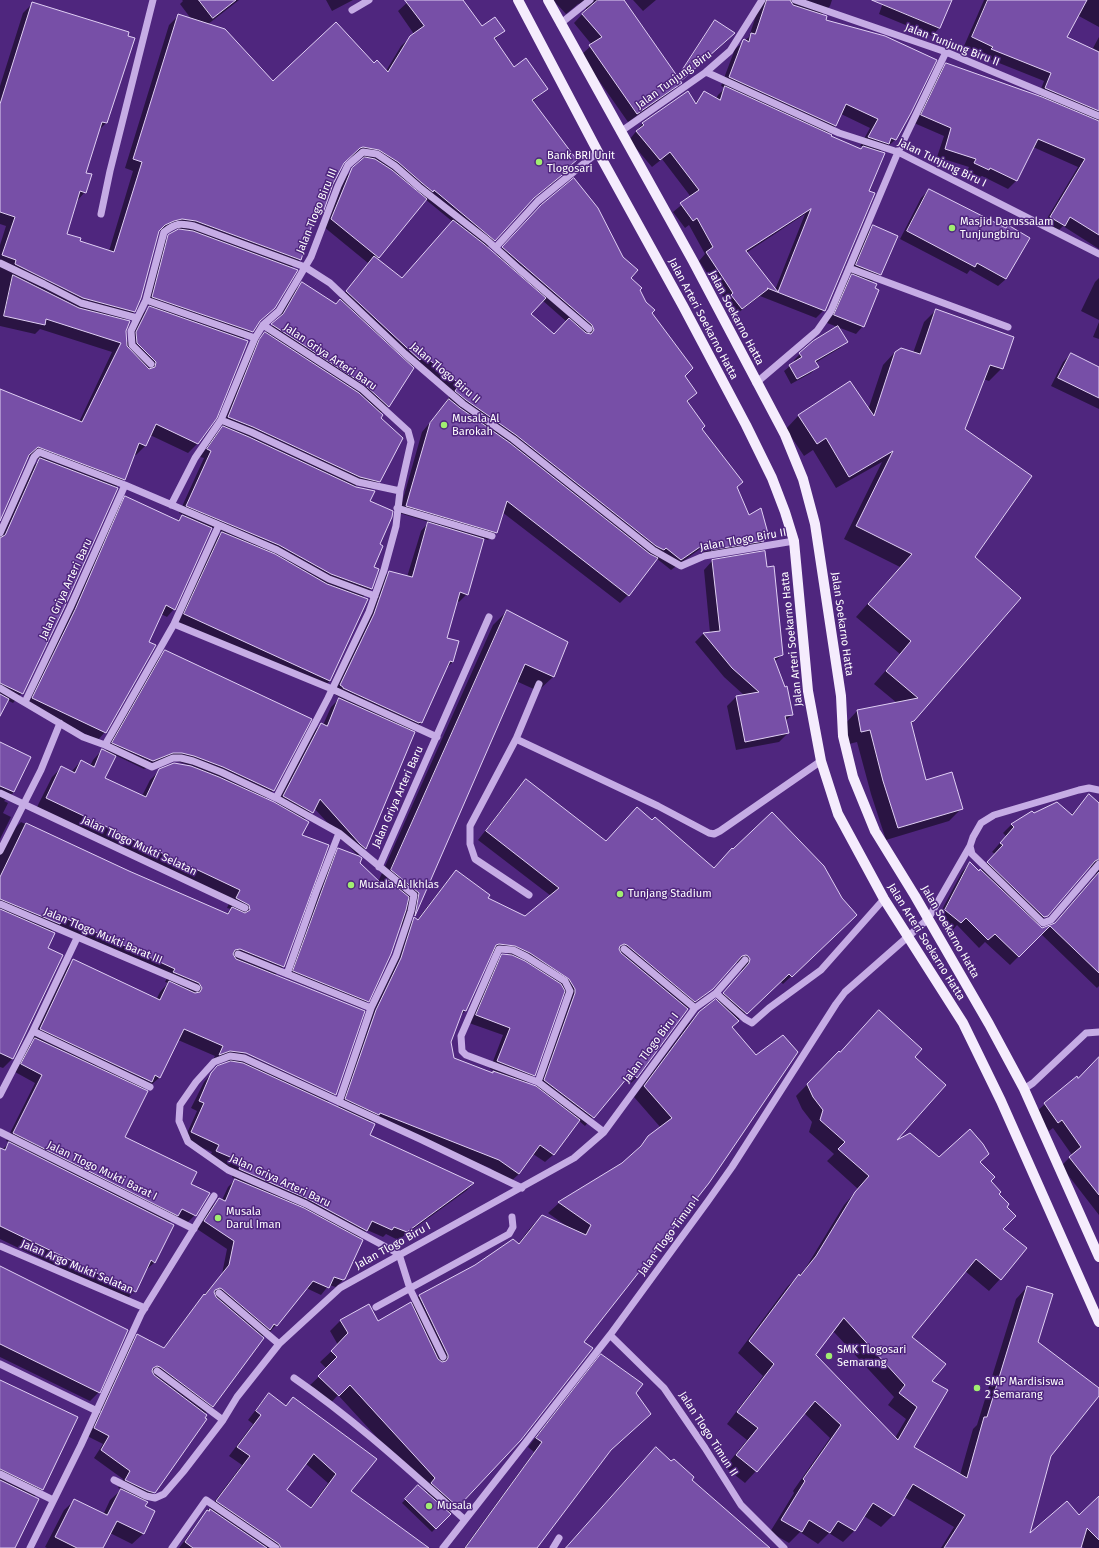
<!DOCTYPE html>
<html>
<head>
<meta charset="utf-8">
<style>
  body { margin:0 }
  canvas { display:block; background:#4f267e }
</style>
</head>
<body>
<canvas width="1099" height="1548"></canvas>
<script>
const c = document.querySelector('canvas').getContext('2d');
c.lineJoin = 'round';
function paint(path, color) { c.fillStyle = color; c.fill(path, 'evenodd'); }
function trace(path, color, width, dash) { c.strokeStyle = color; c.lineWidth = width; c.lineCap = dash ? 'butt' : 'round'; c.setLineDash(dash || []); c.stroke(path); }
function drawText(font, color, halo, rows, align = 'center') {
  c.font = font + ' "Fira Sans",sans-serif'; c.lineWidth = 3; c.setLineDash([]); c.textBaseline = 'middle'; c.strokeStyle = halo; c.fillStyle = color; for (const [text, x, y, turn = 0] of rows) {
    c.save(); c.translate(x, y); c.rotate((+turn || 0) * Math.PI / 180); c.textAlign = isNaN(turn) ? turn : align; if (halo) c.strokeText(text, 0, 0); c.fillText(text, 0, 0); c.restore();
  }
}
const shadow = new Path2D(`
  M182 0H239L207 25 273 83 374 64 386 71 401 46 414 34 398 11 410 0H463L462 1 482 28 503 31 494 40 514 68 547 89 532 102 576 160 557 180 527 204 487 248 495 255 539 209 630 278 639 290 684 376 696 393 687 403 736 488 748 516 768 536 758 546 701 559 700 549 671 570 656 558 628 595 620 603 502 512 496 532 488 540 483 538 467 594 459 602 457 601 446 638 453 662 446 668 422 722 414 730 412 729 410 731 365 848 358 856 314 808 304 820 301 836 328 846 283 967 275 975 335 1094 327 1103 338 1108 368 1019 406 927 414 919 417 920 448 880 456 872 486 898 525 917 551 896 478 840 518 789 526 780 606 842 713 869 732 849 848 923 783 984 780 981 731 1027 583 1342 521 1439 432 1532 402 1503 418 1486 427 1494 428 1493 338 1395 328 1406 308 1387 327 1369 320 1362 338 1345 330 1331 341 1320 378 1322 411 1304 419 1296 518 1244 531 1227 542 1216 565 1226V1225L548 1213 559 1203 623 1164 649 1137 661 1128 634 1097 688 1024 699 1012 716 1001 741 973 742 968 740 964 737 963 734 964 703 997 687 1009 637 1077 629 1085 624 1080 585 1126 578 1120 554 1154 545 1162 533 1154 519 1174 510 1182 490 1168 371 1121 370 1122 369 1136 473 1184 466 1191 398 1240 386 1234 383 1237 367 1230 358 1239 344 1279 336 1287 329 1285 321 1295 306 1288 276 1325 269 1333 267 1332 262 1337 213 1406 205 1414 154 1492 145 1501 144 1506 154 1512 143 1534 132 1544 110 1533 102 1548H47L45 1547 64 1510 75 1500 103 1515 110 1500 122 1489 118 1488 123 1479 94 1458 103 1444 87 1436 130 1343 137 1335 163 1349 197 1303 222 1274 227 1249 197 1229 211 1207 219 1199 222 1200 228 1187 236 1179 232 1177 235 1170 209 1158 212 1152 184 1140 197 1111 191 1108 204 1082 217 1067 232 1062 220 1060 211 1063 215 1056 178 1040 160 1077 150 1086 148 1085 143 1090 124 1137 190 1184 195 1215 187 1223 176 1217 169 1223 155 1262 145 1271 135 1291 126 1300 0 1239V1149L2 1150 10 1142 6 1141 35 1083 15 1072 28 1046 35 1040 31 1038 64 970 73 960 156 1000 160 992 168 983 165 982 167 978 56 927 50 932 47 949 62 955 12 1059 3 1068 0 1067V855L12 831 21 822 129 872 226 914 231 909 227 908 231 899 37 807 52 777 61 768 71 772 81 761 90 766 93 760 102 750 105 752 158 659 165 651 310 719 273 791 265 799 275 805 313 732 321 724 323 725 331 707 340 698 333 693 381 580 389 572 407 577 421 531 429 522 399 513 422 432 447 402 446 401 451 395 414 365 388 406 380 414 379 481 371 489 356 485 355 487 369 501 379 545 372 568 378 569 371 589 362 598 330 681 322 688 177 622 214 540 222 532 211 527 174 609 167 617 161 614 105 732 98 740 25 706 118 505 126 498 177 521 183 515 179 513 204 458 200 457 215 435 224 426 221 425 257 341 277 321 295 290 302 283 335 305 368 263 324 227 345 177 365 158 354 156 349 157 342 164 322 212 313 221 300 260 291 268 252 331 243 340 216 417 197 444 188 453 150 435 145 446 136 455 134 454 124 479 115 488 22 693 13 703 7 700 0 714V536L31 468 40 460 31 456 28 457 0 518V390L79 422 112 352 40 329 35 334 0 326V245L6 226 0 224V86L23 13 32 4 134 39 106 123 98 131 85 173V192L76 202 66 235 79 241 109 251 133 171 125 168 169 25 178 16 192 20 180 4 183 1ZM425 199 453 222 402 279 376 259ZM172 228 181 229 169 236 161 244 145 304 150 306 140 317 126 345 124 321 134 312 158 232 164 229ZM542 300 567 322 554 335 530 314ZM115 755 144 769 164 760H174L202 770 201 771 180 764H174L160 770 150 780 142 796 104 778ZM491 953H507L511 956 503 955 495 963 469 1023 503 1035 490 1069 495 1071 492 1074 453 1059 450 1042 459 1017 465 1011ZM563 991 567 1002 536 1088 525 1084 534 1075ZM242 1050 332 1092V1094L241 1052Z
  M326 0H353L332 11Z
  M553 0H623L677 78 715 21 730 37 679 81 680 83 672 91 628 122 581 55 592 45 574 23 586 10V6L582 3 578 4 566 14Z
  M633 0H656L643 11Z
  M761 0H832L830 6 821 15 824 21 910 112 895 140 886 148 884 147 879 152 868 192 824 310 816 318 760 296 734 316 724 303 726 301 699 261 705 254 689 225 685 228 673 212 691 197 662 159 652 167 629 140 643 123 695 103 705 92 716 99 718 95 725 88 721 86 735 49 749 37ZM841 114 870 128 860 146 864 147 861 150 830 137 827 134 835 126ZM805 214 775 290 746 253Z
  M884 0H951L939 28 932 36 879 14Z
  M984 0H1099V27L1077 15 1066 37 1097 52 1098 51 1093 48 1099 37V51L1088 72 1099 77V249L1063 226 1056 233 1043 225 1078 167 1033 147 1016 181 1008 189 982 176 980 177 967 171 969 167 937 157 944 136 914 123 938 72 947 64 1038 97 1044 81 984 57 985 55 964 46Z
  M929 190 1006 279 998 286 970 270 967 274 900 239 921 198Z
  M873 226 880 274 871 283 863 326 856 334 827 323 844 283 853 275 849 273 865 234Z
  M1099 278V320L1081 311 1095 282Z
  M936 310 1002 368 989 381 983 379 963 429 973 557 914 721 911 724 926 781 962 808 949 821 886 840 871 794 857 742 849 744 845 724 857 711 897 703 874 684 900 654 856 617 900 567 844 539 882 462 836 488 813 450 804 456 786 429 798 416 850 382 868 410 883 365 895 352 913 353 924 322Z
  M1099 322V339L1093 337Z
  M846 342 840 348 815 363 817 367 811 373 791 384 784 371 795 362 794 360 800 354Z
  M1071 354 1099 368V409L1051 386 1063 362Z
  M712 561 782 655 774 662 784 688 792 715 785 721 788 733 779 742 736 750 727 706 736 697 745 696 724 677 695 642 703 634 710 633 704 570Z
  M507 611 567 642 553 677 538 691 516 681 414 915 401 928 402 924 401 923 368 1001 361 1008 287 978 332 857 339 850 359 864 378 882 493 625Z
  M0 743 30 757 13 793 4 801 8 803 3 813 11 817 0 839Z
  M1089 796 1099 804V986L1097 988 1041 934 1010 965 985 942 979 948 957 925 952 931 937 919 962 872 970 863 979 872 995 854 992 852 1006 836 1003 833 1011 825 1032 812 1034 814 1071 815ZM1090 867 1094 869 1096 874 1094 877 1053 925 1044 929 1039 928 1036 925 1047 915 1087 868Z
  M839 1052 914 1057 893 1143 939 1158 979 1162 998 1194 1002 1229 1000 1279 989 1291 965 1271 910 1337 931 1381 913 1447 960 1475 973 1429 977 1425 1016 1299 1027 1287 1037 1342 1099 1390V1394L1050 1456 1028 1535 1079 1517 1099 1497V1548H1084L1081 1545 1080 1548H941L954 1527 904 1497 893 1515 881 1527 864 1516 854 1531 843 1542 829 1533 818 1544 800 1532 789 1543 770 1532 794 1493 793 1491 830 1438 804 1413 756 1471 745 1483 725 1467 747 1440 727 1424 763 1376 738 1353 787 1287 805 1269 844 1205 858 1189 827 1161 834 1154 809 1132 812 1122 802 1109 796 1096ZM833 1331 894 1397 888 1405 906 1419 895 1438 814 1355Z
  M1099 1058V1215L1061 1166 1072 1155 1053 1128 1049 1131 1036 1112 1045 1104 1078 1079Z
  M0 1268 99 1392 90 1401 0 1357Z
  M602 1355 635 1393 650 1414 608 1452 536 1548H464L534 1452 528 1447 593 1364Z
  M0 1381 42 1489 34 1497 14 1548H0Z
  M269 1394 285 1406 293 1399 350 1492 419 1548H179L242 1465 229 1456 253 1424 248 1420 261 1403ZM305 1463 328 1483 310 1508 286 1490Z`);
const building = new Path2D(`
  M199 0H236L213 18Z
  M405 0H463L482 26 495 17 505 31 494 38 514 67 526 58 548 89 532 100 577 160 566 169 567 171 534 198 495 241 434 190 433 192 422 183 398 162 379 150 363 147 360 148 344 163 333 184 323 213 317 208 301 260 196 221 182 219 174 221 165 225 159 231 141 298 135 312 83 298 15 264 16 260 2 255 15 217 0 212V104L32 2 129 32 128 36 135 38 107 123 102 122 86 173 92 174 86 193 80 191 67 234 81 238 80 241 114 252 142 162 133 159 178 14 225 29 273 81 336 22 374 63 377 60 388 72 410 36 424 26Z
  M598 0H624L682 83 637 114 589 45 602 37 582 14Z
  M767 0H790L793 5 827 16 826 20 885 36 937 60 911 113 896 140 891 138 889 144 868 137 878 119 846 104 836 126 729 77 743 40 744 39 749 42 751 33 755 34Z
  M872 0H952L940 28Z
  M988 0H1087L1067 37 1099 52V111L1045 88 1051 73 991 49 993 47 972 37Z
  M715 20 735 33 682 80 678 77Z
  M946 63 1042 97 1099 121V235L1070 217 1065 226 1050 217 1085 159 1038 139 1017 181 990 168 989 170 974 163 976 159 945 149 951 128 921 115Z
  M725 86 832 135 831 136 861 149 863 146 885 153 869 191 875 193 825 311 767 288 768 289 742 309 731 295 733 293 706 252 713 247 697 218 693 221 680 203 699 190 670 152 660 160 636 131 644 125 642 123 688 91 696 104 704 91 720 100ZM811 209 778 292 746 251Z
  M365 157 375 159 392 170 427 199 379 258 331 219 352 168Z
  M574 178 598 208 623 257 638 270 631 278 642 288 640 290 646 302 655 310 652 313 693 368 685 376 697 393 687 401 705 426 702 429 743 482 737 487 749 515 761 508 769 537 764 538V541L711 550 710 540 681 560 666 548 664 550 656 546 516 435 466 400 455 391 460 384 423 355 420 360 346 291 374 256 402 278 453 220 484 244 546 298 531 314 554 334 569 318 586 333 591 334 594 330 592 325 502 247 541 205Z
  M929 189 1006 228 1008 225 1030 238 1006 279 977 263 975 267 907 231Z
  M873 225 898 236 881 275 856 265Z
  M179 229 193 231 298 270 275 308 260 321 253 332 152 297 168 235Z
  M852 274 877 284 875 288 879 290 864 327 834 315Z
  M13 275 79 308 130 321 126 331 127 346 149 369 155 367 156 362 137 343 136 332 149 306 248 341 217 418 198 444 156 424 146 446 139 443 125 480 38 447 29 455 0 521V389L82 422 121 343 46 319 45 325 4 316Z
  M302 282 336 304 340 299 414 368 389 407 365 385 271 324 283 314Z
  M936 309 1014 337 1003 369 990 365 965 429 1032 476 975 557 1021 598 914 721 911 722 926 780 952 772 963 809 898 828 883 781 870 730 861 732 857 710 918 698 886 671 911 641 868 604 912 554 856 526 893 451 849 477 826 438 817 444 798 415 850 381 874 416 895 352 901 348 920 354Z
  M838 326 848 342 815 361 819 367 797 379 789 365 802 357 799 353 813 341Z
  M265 332 359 393 383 415 381 418 403 438 380 482 360 477 253 427 228 417 259 340Z
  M1071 353 1099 367V398L1058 378Z
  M449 399 460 408 510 443 650 554 658 558 629 596 507 501 497 533 406 506 430 423Z
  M223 426 249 437 356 487 375 491 370 501 393 511 392 517 380 544 383 546 374 567 379 569 372 589 331 574 279 545 186 506 211 451 207 449Z
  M40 458 118 488 65 606 23 694 0 683V538L5 535Z
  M125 496 179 521 182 515 212 528 175 610 166 605 149 642 156 645 106 733 32 698 75 610Z
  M428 522 484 539 468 595 460 592 447 638 459 641 453 662 450 661 422 723 420 722 419 723 343 688V687L340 685 374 614 389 571 412 577Z
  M222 532 275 554 327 584 368 599 330 681 184 614Z
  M765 551 767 567 774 566 783 655 774 658 785 687 787 686 793 715 785 716 789 733 745 742 736 696 759 692 732 668 703 633 720 631 712 560Z
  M507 610 568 642 554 677 525 664 415 916 419 893 391 870Z
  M165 650 312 719 274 791 223 767 194 756 182 753H173L153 761 112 743Z
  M0 694 9 699 0 716Z
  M339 698 415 732 366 849 360 844 320 799 313 813 283 796 321 723 327 726Z
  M0 742 31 757 14 792 0 786Z
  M102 749 116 756 105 778 146 797 159 769 174 763 191 766 219 777 274 802 309 822 302 835 329 845 284 967 240 949 235 950 233 954 236 959 365 1011 336 1095 246 1053 230 1051 219 1055 223 1046 184 1029 160 1078 155 1075 152 1082 40 1029 73 959 160 1000 169 981 195 993 200 992 202 988 199 983 173 972 175 969 63 917 60 924 0 899V877L26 823 129 871 228 914 232 907 245 913 250 910 249 905 236 898 240 890 46 798 61 766 75 773 81 760 94 767Z
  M526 779 606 841 637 807 652 820 655 817 714 868 732 848 733 849 772 812 824 866 842 898 857 915 792 977 789 974 747 1014 723 993 749 963 750 959 748 956 746 955 742 956 713 989 695 1002 627 945 624 944 620 946 619 949 621 953 688 1009 637 1078 632 1072 594 1118 544 1080 575 993V989L569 979 530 953 515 946 499 944 496 945 466 1011 463 1010 451 1042 454 1058 493 1073V1071L536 1086 580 1120 554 1155 540 1145 519 1174 499 1160 380 1113 379 1115 345 1099 376 1010 401 958 414 917 418 920 456 870 490 895 488 898 525 916 559 888 486 831Z
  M1089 794 1099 803V859L1095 861 1048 916 1044 917 987 862 1003 845 1000 843 1014 827 1011 824 1032 811 1034 813 1057 802 1072 815Z
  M338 848 359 856 362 858 360 863 384 886 387 879 409 897 406 910 391 954 369 1002 293 971Z
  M970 862 979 871 980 869 1042 928 1055 923 1099 872V973L1050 926 1019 957 995 934 988 940 966 918 961 923 945 910Z
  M0 909 55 933 48 948 63 955 13 1059 0 1053Z
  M502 954 512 955 525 961 561 984 565 991 535 1076 497 1061 510 1028 476 1015Z
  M716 999 739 1021 732 1027 756 1055 783 1035 798 1052 709 1183 584 1342 593 1348 521 1440 458 1507 431 1483 435 1478 350 1385 339 1396 318 1376 337 1357 331 1351 348 1333 340 1320 369 1304 378 1321 411 1302 438 1359 442 1362 446 1361 448 1358V1355L419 1295 475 1265 513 1239 519 1244 542 1215 586 1235 591 1225 558 1202 622 1163 641 1146 648 1136 672 1118 644 1086 699 1012Z
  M879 1010 922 1049 915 1057 946 1085 897 1140 910 1133 939 1157 970 1129 983 1144 989 1154 980 1162 995 1177 991 1181 1001 1192 999 1194 1009 1204 1007 1207 1016 1216 1003 1229 1027 1248 1001 1280 976 1259 912 1337 946 1364 932 1381 948 1390 914 1447 967 1478 984 1417H987L1027 1286 1053 1294 1038 1342 1099 1388V1396L1051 1456 1030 1533 1067 1501 1079 1515 1099 1496V1540L1087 1528 1081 1548H944L965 1515 913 1484 894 1516 873 1503 855 1531 838 1521 830 1533 809 1520 802 1532 781 1520 805 1481 803 1479 841 1425 815 1401 757 1472 736 1455 758 1428 737 1412 774 1364 749 1341 799 1274 800 1276 816 1256 855 1192 869 1176 838 1149 845 1142 820 1120 823 1110 813 1097 807 1084 839 1051 840 1052ZM844 1318 905 1385 899 1393 917 1407 898 1440 816 1355Z
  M35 1038 148 1091 125 1137 197 1172 191 1184 210 1193 196 1216 182 1209 178 1216 13 1133 42 1075 21 1064Z
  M1099 1057V1195L1069 1157 1081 1147 1062 1120 1058 1123 1044 1103 1077 1076 1078 1078Z
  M231 1061 243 1063 375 1124 370 1135 474 1183 407 1232 394 1227 392 1230 372 1221 367 1231 308 1199 239 1169 242 1162 216 1151 219 1145 191 1132 204 1103 199 1101 211 1073 217 1066Z
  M9 1142 174 1225 155 1263 151 1260 136 1292 0 1226V1148L5 1150Z
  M235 1179 304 1208 363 1240 345 1279 343 1280 334 1277 329 1288 313 1281 277 1326 274 1324 270 1330 222 1289 220 1288 215 1290 214 1292 216 1297 264 1338 213 1407 160 1367 157 1366 153 1368 152 1371 154 1375 207 1415 205 1418 207 1419 155 1493 148 1491 125 1480 130 1471 101 1450 109 1436 94 1428 137 1334 164 1348 204 1294 205 1295 229 1265 234 1241 204 1221 219 1198 225 1201Z
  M0 1266 128 1330 100 1393 0 1344Z
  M601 1354 643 1384 636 1393 651 1414 611 1450 537 1548H465L542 1442 536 1438Z
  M0 1380 78 1417 43 1490 0 1469Z
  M269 1393 286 1406 293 1397 377 1459 351 1491 429 1548H281L279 1544 216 1501 250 1456 237 1447 261 1415 256 1411ZM314 1454 336 1474 311 1508 287 1490Z
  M656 1447 671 1461 674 1459 694 1477 692 1480 770 1548H566Z
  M0 1480 39 1499 15 1548H0Z
  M418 1485 451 1514 436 1529 405 1499Z
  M121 1489 148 1502 145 1506 155 1511 144 1534 117 1521 103 1548H77L55 1537 74 1499 107 1515Z
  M210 1509 267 1548H193L185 1542 207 1510 209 1511Z`);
const minor = new Path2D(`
  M795 0 946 52 1099 116
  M352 10 369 0
  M560 24 590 0
  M706 72 839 133 898 152 1099 254
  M620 132 706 72 730 51 762 0
  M101 214 110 171 153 0
  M496 247 538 201 598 152
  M0 263 44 284 81 303 137 318
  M849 268 1008 327
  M146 300 164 232C176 223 180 223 194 226L305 267 330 283 405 354 463 404 513 439 653 550 681 566 704 556 794 541
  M263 325 362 389 408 431 411 442 400 491 396 526 384 570 369 612 328 698 276 798
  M151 364 132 345 131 331 146 300 255 338
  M756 383 817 331 831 311 898 152 946 52
  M221 420 251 432 358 482 400 491
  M171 505 195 458 221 420 255 338 263 325 279 311 311 257 338 186 348 165 363 152 377 154 395 166 419 187 487 240 519 269 589 329
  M397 508 492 536
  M0 533 34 457 39 452 125 485 219 525 277 550 329 579 375 596
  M174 624 332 689 437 737
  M0 688 83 737 105 745 152 767 173 758H181L193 761 221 772 276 798 339 833 414 895 411 911 396 956 371 1008 339 1102
  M25 702 70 608 125 485
  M516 739 539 684
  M105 745 174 624 219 525
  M1099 790 1089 788 1079 790 994 815 981 823 973 837 970 846 972 854 1043 923 1051 920 1099 864
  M0 793 245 908
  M0 851 41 770 60 723
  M379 867 489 617
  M529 895 475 859 470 844V826L516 739 658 806 709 833 714 834 720 831 821 761
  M0 904 197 988
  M624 949 695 1008
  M238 954 371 1008
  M287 974 316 892 339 833
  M716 993 745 960
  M33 1031 150 1087
  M538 1082 570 991 565 981 527 957 513 950 499 949 461 1036 462 1051 466 1055 538 1082 604 1132
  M1024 1089 1033 1083 1086 1033 1099 1032
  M0 1095 33 1031 77 938
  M0 1132 194 1229
  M0 1246 145 1308
  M219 1293 279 1344
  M376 1307 509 1234 513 1227 512 1217
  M610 1335 664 1388 705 1448 741 1505 784 1548
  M443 1357 410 1289 399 1254 306 1204 228 1170 188 1142 179 1121 180 1105 196 1082 214 1062 230 1056 244 1058 420 1139 522 1188
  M0 1364 97 1411
  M157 1371 223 1420
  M294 1378C355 1420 409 1470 464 1519
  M0 1474 53 1500
  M114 1480 146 1496 155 1498 164 1494 183 1472 223 1420 237 1397 279 1344 340 1288 574 1158 604 1132 695 1008 716 993 745 1019 752 1023 769 1008 821 970 884 899
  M30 1548 81 1445 141 1314 214 1196
  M172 1548 206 1500 276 1548
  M443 1548 610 1335 708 1201 732 1167 836 1004 845 992 928 919 970 846
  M553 1548 559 1538`);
const major = new Path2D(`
  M518 0 598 152 683 306 746 425 772 478 785 512 794 541 808 691 821 761 838 814 884 899 963 1023 1001 1101 1099 1322
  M548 0 693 261 785 435 803 479 815 524 841 696 843 736 853 777 875 831 915 896 989 1024 1024 1089 1099 1257`);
const markers = [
  [539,162,4,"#a1ee71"],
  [952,228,4,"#a1ee71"],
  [444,425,4,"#a1ee71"],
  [351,885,4,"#a1ee71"],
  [620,894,4,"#a1ee71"],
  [218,1218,4,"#a1ee71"],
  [829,1356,4,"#a1ee71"],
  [977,1388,4,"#a1ee71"],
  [429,1506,4,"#a1ee71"]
];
const streetNames = [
  ["Jalan Tunjung Biru II",952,45,21],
  ["Jalan Tunjung Biru",674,80,-36],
  ["Jalan Tunjung Biru I",942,163,26],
  ["Jalan Tlogo Biru III",317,211,-68],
  ["Jalan Soekarno Hatta",736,318,62],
  ["Jalan Arteri Soekarno Hatta",703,319,62],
  ["Jalan Griya Arteri Baru",330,357,34],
  ["Jalan Tlogo Biru II",445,373,40],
  ["Jalan Tlogo Biru II",743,540,-10],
  ["Jalan Griya Arteri Baru",66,589,-65],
  ["Jalan Soekarno Hatta",842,624,82],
  ["Jalan Arteri Soekarno Hatta",792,639,-96],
  ["Jalan Griya Arteri Baru",398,797,-66],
  ["Jalan Tlogo Mukti Selatan",139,846,25],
  ["Jalan Soekarno Hatta",950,932,60],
  ["Jalan Tlogo Mukti Barat III",103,936,23],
  ["Jalan Arteri Soekarno Hatta",926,942,58],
  ["Jalan Tlogo Biru I",651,1048,-53],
  ["Jalan Tlogo Mukti Barat I",102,1171,26],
  ["Jalan Griya Arteri Baru",280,1181,25],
  ["Jalan Tlogo Timun I",669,1236,-54],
  ["Jalan Tlogo Biru I",393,1246,-29],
  ["Jalan Argo Mukti Selatan",77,1267,23],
  ["Jalan Tlogo Timun II",708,1434,57]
];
const poiNames = [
  ["Bank BRI Unit",547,156],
  ["Tlogosari",547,169],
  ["Masjid Darussalam",960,222],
  ["Tunjungbiru",960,235],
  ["Musala Al",452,419],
  ["Barokah",452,432],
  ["Musala Al Ikhlas",359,885],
  ["Tunjang Stadium",628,894],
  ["Musala",226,1212],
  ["Darul Iman",226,1225],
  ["SMK Tlogosari",837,1350],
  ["Semarang",837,1363],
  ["SMP Mardisiswa",985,1382],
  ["2 Semarang",985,1395],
  ["Musala",437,1506]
];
paint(shadow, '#0007');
paint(building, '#774fa7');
trace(building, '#e0cff4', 1);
trace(minor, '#c6ace5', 7);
trace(major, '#f5ecfd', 10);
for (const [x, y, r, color] of markers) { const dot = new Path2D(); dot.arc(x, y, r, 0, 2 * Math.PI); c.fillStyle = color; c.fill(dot); trace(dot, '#4f267e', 1.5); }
drawText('11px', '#fff', '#4f267e', streetNames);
drawText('11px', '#fff', '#4f267e', poiNames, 'left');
</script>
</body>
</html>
